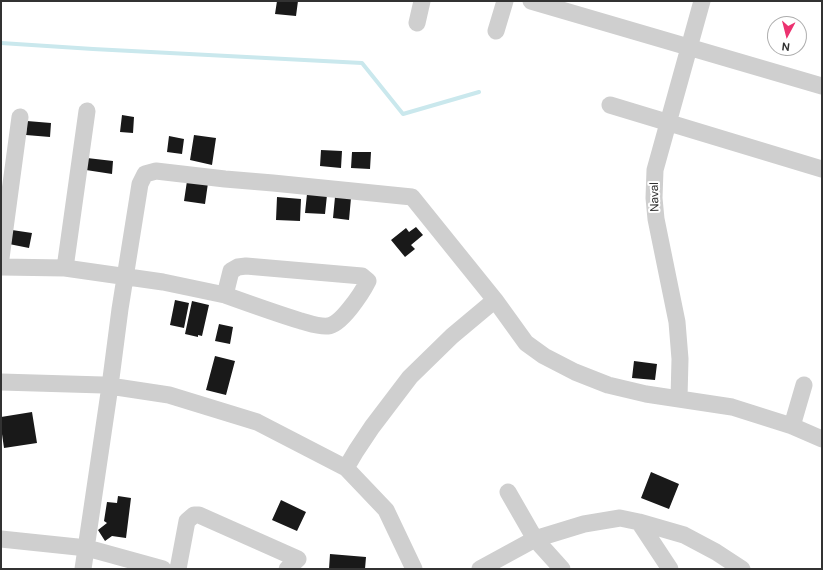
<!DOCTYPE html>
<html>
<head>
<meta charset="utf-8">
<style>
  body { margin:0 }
  #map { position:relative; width:823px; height:570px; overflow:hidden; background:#fff; font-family:"DM Sans",sans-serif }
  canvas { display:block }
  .frame { position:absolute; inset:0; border:2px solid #323232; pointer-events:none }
  .north { position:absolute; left:767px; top:16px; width:40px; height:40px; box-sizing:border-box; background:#fff; border:1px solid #adadad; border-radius:50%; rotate:187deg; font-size:11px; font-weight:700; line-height:16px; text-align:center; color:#323232 }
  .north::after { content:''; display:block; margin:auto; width:14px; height:18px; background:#ec3270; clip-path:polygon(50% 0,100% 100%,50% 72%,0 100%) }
</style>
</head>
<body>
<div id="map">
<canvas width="823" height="570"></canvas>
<div class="frame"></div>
<div class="north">N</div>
</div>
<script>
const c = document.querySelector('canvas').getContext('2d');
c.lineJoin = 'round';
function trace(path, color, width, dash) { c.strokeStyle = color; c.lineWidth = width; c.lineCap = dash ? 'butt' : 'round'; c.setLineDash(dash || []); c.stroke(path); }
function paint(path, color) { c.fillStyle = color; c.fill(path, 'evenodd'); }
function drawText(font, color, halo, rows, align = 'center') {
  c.font = font + ' "DM Sans",sans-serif'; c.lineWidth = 4; c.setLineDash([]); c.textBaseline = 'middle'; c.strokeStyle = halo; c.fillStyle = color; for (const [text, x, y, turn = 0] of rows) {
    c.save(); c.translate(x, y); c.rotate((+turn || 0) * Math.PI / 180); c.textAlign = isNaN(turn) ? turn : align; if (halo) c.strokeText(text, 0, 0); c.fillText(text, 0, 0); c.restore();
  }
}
const stream = new Path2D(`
  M1 43 93 49 362 63 403 114 479 92`);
const building = new Path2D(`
  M277 1H298L296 16 275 14Z
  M122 115 134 117 133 133 120 132Z
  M27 121 51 123 50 137 26 135Z
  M194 135 216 138 212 165 190 160Z
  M169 136 184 139 182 154 167 152Z
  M321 150 342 151 341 168 320 166Z
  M352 152H371L370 169 351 168Z
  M87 158 113 161 112 174 86 170Z
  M187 181 208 183 205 204 184 201Z
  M307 194 327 195 325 214 305 213Z
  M277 197 301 199 300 221 276 220Z
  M335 197 351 198 349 220 333 218Z
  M416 227 423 235 411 245 415 249 405 257 391 240 406 228 409 232Z
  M12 230 32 233 29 248 9 244Z
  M175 300 189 303 184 328 170 325Z
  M192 301 209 305 202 336 198 335V337L185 334Z
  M219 324 233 327 230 344 215 341Z
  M215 356 235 361 226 395 206 390Z
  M634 361 657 364 655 380 632 378Z
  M32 412 37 443 4 448 1 427V417Z
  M651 472 679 484 669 509 641 498Z
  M118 496 131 498 126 538 112 536 105 541 98 530 107 523 104 521 107 502 117 503Z
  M281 500 306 512 297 531 272 520Z
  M330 554 366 557 365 569H329Z`);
const minor = new Path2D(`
  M531 1 822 86
  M417 23 422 1
  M496 31 505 1
  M610 105 822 169
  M1 258 20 117
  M246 266 362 276 368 281C362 293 341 325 328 326 319 327 309 323 301 321 275 313 250 304 225 295L231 271 238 267Z
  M1 267 65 268 163 282 225 295
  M65 268 87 111
  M1 382 103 385 169 395 257 422 346 468 386 510 414 569
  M679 398 680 359 677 322 656 219 654 198 655 170 702 1
  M792 426 804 385
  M346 468 356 451 372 427 410 377 452 336 495 300
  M508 492 535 539 562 569
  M639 522 670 569
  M1 539 87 548 163 569
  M83 569 110 386 120 309 140 184 145 174 156 171 225 179 273 183 412 197 495 300 526 343 544 356 575 372 608 385 646 394 732 407 792 426 822 439
  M178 569 187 521 194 515H199L298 559 287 569
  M480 569 535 539 584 524 620 518 639 522 684 535 716 552 742 569`);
const streetNames = [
  ["Naval",655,197,-91]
];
trace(stream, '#cae8ed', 4);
paint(building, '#191919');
trace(minor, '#cfcfcf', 17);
drawText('12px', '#323232', '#fff', streetNames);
</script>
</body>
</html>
